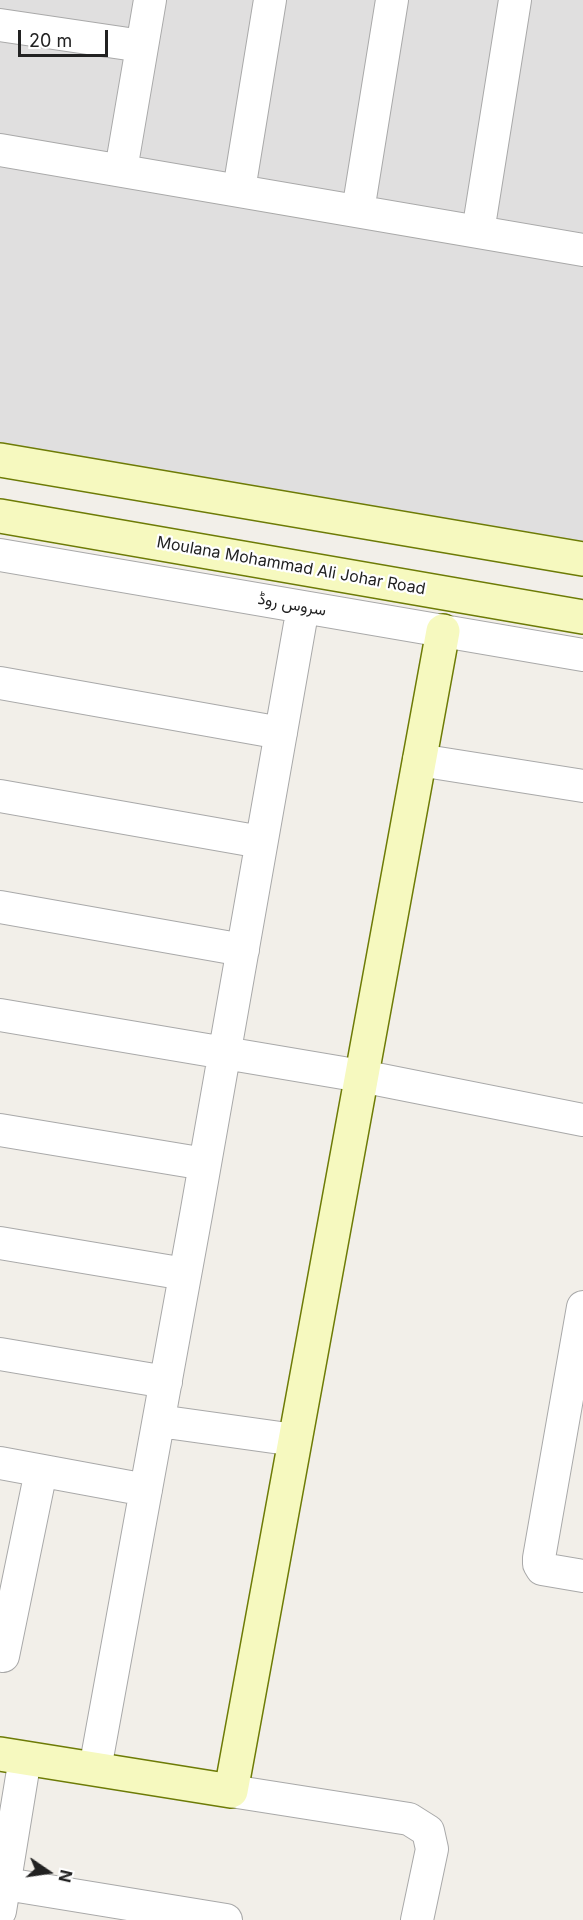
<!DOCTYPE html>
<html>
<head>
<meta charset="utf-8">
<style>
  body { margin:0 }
  #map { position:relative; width:583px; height:1920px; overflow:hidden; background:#f2efe9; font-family:Inter,sans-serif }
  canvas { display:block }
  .north { position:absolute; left:18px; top:1842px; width:60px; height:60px; -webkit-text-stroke:4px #fff; paint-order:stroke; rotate:103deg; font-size:16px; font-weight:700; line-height:24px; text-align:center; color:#222 }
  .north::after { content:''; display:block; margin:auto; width:21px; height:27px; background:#222; clip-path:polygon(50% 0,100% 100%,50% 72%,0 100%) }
  .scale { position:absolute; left:18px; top:30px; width:90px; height:27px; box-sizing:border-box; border:3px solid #222; border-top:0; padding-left:8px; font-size:18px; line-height:21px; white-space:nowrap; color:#222; -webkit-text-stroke:4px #fff; paint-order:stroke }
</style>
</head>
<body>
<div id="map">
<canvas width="583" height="1920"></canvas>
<div class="north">N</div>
<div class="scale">20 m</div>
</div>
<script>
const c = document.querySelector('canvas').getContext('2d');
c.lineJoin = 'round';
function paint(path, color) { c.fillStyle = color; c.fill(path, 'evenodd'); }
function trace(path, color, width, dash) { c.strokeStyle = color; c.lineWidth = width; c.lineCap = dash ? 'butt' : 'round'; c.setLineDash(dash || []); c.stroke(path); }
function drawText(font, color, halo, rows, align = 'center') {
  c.font = font + ' Inter,Vazirmatn,sans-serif'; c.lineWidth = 4.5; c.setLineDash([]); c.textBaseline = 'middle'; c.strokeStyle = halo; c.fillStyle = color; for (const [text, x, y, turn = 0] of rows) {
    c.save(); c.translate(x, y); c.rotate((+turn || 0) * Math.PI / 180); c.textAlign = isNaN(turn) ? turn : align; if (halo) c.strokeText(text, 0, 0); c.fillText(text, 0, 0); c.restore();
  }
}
const residential = new Path2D(`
  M0 0H583V550L0 448Z`);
const street = new Path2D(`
  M0 25 142 46
  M0 150 583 250
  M121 170 150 0
  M239 190 270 0
  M358 211 392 0
  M478 232 515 0
  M0 555 583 655
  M0 683 281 733
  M419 760 583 786
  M0 796 261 842
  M0 907 243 950
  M0 1015 361 1076 583 1120
  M0 1130 205 1164
  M0 1243 185 1274
  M583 1307 539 1558V1564L542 1569 583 1576
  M0 1354 166 1382
  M159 1421 295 1440
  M0 1463 146 1490
  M3 1656 41 1471
  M95 1769 196 1215 303 607
  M231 1791 409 1819 428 1831 432 1849 417 1920
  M0 1883 226 1920
  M0 1911 25 1758`);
const secondary = new Path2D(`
  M0 460 583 559
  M0 516 583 617
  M0 1754 231 1791 443 631`);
const streetNames = [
  ["Moulana Mohammad Ali Johar Road",291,566,10],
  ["سروس روڈ",292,605,10]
];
paint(residential, '#e0dfdf');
trace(street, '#a9a9a9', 34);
trace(secondary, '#6d7b06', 36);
trace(street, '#fff', 32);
trace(secondary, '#f6f9bf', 33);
drawText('16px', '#222', '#fff', streetNames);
</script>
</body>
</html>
